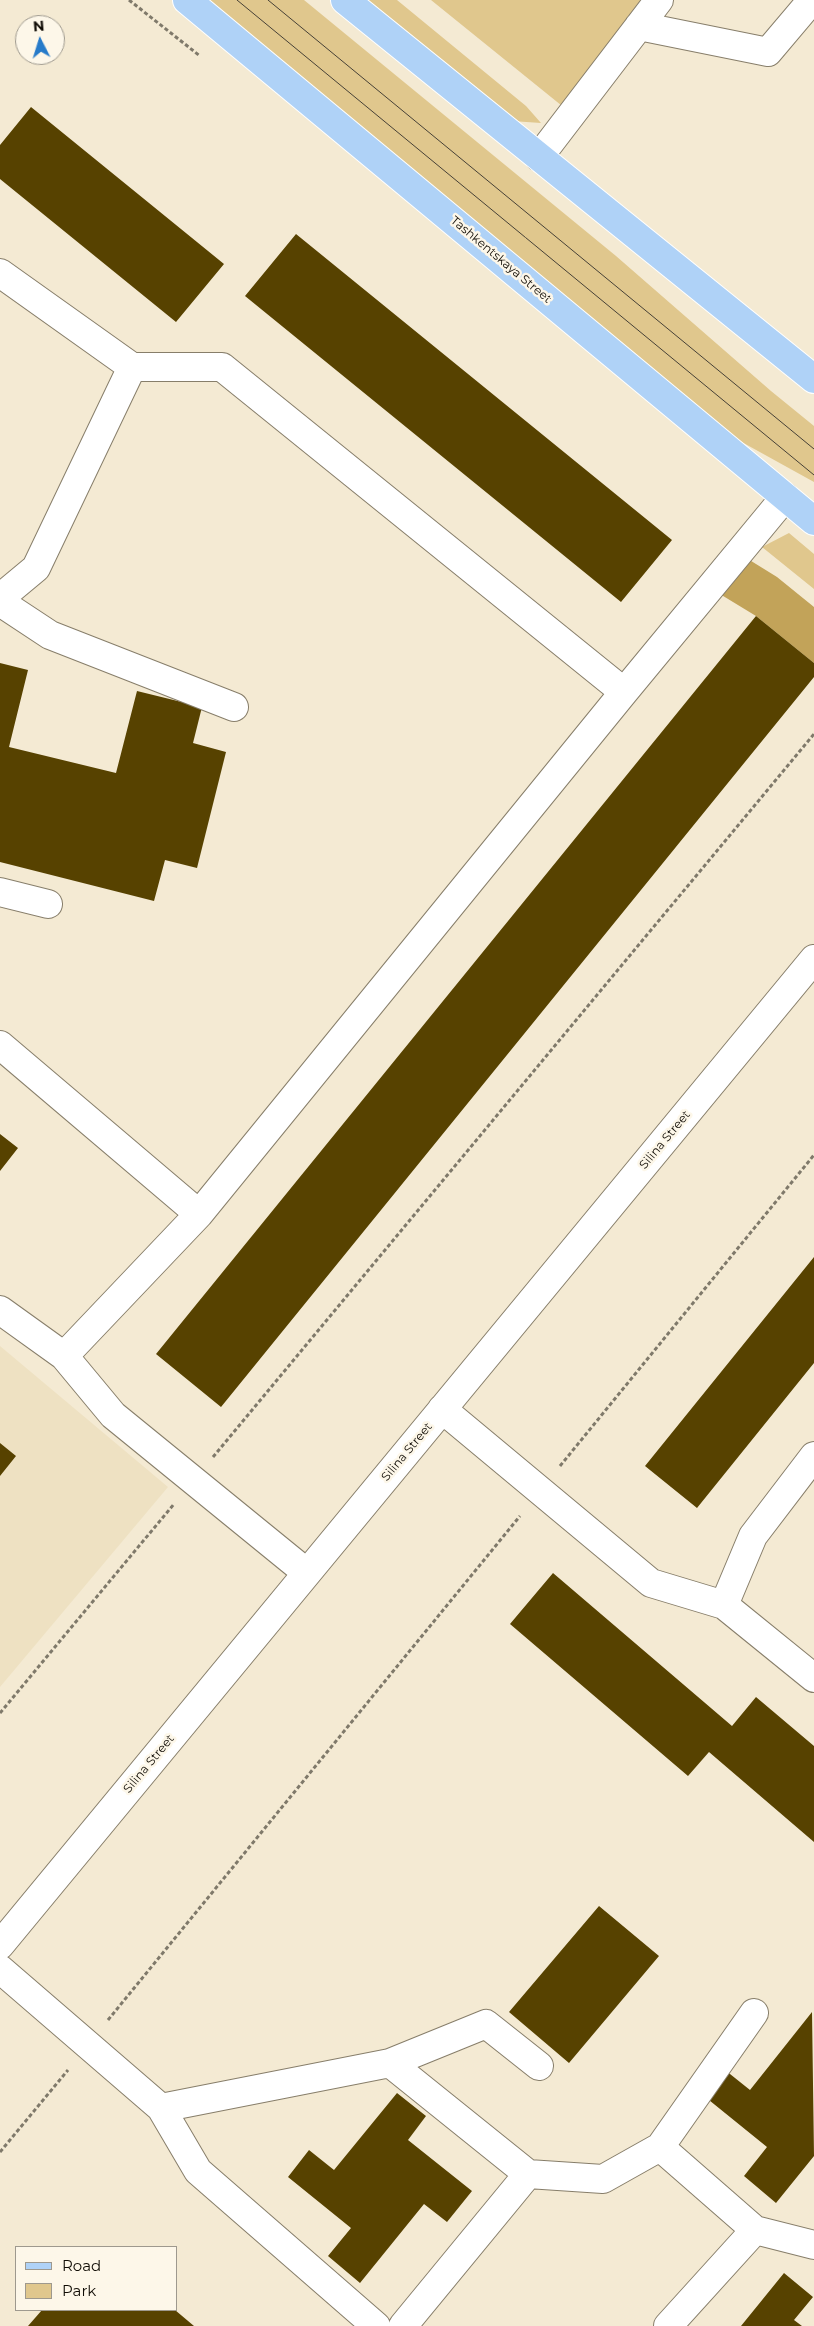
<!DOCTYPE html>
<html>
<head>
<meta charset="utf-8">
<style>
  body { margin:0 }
  #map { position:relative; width:814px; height:2326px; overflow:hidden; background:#f4ead3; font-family:Montserrat,sans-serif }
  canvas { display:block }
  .legend { position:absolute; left:15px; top:2246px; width:162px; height:65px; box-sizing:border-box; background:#fdf7e9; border:1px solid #9e998e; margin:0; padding:6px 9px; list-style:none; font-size:15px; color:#100c05 }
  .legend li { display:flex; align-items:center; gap:10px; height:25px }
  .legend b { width:25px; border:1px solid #9e998e }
  .north { position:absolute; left:15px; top:15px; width:50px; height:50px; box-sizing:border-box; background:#fdf7e9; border:1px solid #9e998e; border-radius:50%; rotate:355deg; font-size:14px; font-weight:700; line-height:20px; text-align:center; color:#100c05 }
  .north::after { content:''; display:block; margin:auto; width:18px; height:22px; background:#277bc9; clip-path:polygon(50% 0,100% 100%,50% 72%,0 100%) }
</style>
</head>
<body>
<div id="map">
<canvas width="814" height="2326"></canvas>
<ul class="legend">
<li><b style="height:6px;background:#afd2f7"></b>Road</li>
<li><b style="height:14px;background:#e0c78d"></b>Park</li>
</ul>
<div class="north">N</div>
</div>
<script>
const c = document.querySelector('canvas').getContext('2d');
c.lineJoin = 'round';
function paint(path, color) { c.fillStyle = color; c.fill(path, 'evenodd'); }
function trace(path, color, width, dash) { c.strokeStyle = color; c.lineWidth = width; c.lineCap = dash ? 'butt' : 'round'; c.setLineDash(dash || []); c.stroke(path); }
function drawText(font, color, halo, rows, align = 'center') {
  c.font = font + ' Montserrat,sans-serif'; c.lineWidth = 5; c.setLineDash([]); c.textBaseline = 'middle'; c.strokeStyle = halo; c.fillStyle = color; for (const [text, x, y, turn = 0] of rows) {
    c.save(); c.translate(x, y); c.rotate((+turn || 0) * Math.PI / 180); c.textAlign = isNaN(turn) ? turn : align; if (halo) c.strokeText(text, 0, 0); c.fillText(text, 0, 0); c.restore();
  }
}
const built = new Path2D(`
  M0 1346 168 1487 0 1687Z`);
const green = new Path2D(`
  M206 0H304L616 256 771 391 814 426V482L729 435Z
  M366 0H397L526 106 541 123 512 121Z
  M431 0H659L572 114Z
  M789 533 814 554V589L762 547Z`);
const forest = new Path2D(`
  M735 551 777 577 814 607V663L756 616 710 588Z`);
const building = new Path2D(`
  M31 107 224 264 176 322 0 179V145Z
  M296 234 672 540 621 602 245 296Z
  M756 616 814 663V677L221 1407 156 1354Z
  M0 663 28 670 9 747 116 773 137 691 202 707 193 743 226 752 197 868 165 860 154 901 0 862Z
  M0 1134 18 1148 0 1171Z
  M814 1257V1363L697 1508 645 1466Z
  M0 1443 16 1456 0 1476Z
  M553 1573 732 1726 756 1697 814 1746V1842L709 1752 688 1776 510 1624Z
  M599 1906 659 1956 569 2063 509 2012Z
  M812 2012 814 2156 776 2203 744 2176 767 2147 704 2096 725 2070 750 2090Z
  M397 2093 426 2116 408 2140 472 2191 447 2222 424 2204 360 2283 328 2256 351 2228 288 2177 309 2150 334 2170Z
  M784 2273 813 2297 794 2320 802 2326H741Z
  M42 2310H175L194 2326H28Z`);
const path = new Path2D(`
  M129 0 200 56
  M213 1457 814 734
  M560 1466 814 1155
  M0 1713 174 1504
  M108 2020 520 1516
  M0 2152 68 2070`);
const minor = new Path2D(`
  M639 26 768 52 812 0
  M539 157 659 0
  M0 273 132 367H222L624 692
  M0 598 36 568 132 367
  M0 602 50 635 234 707
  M0 892 48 904
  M0 1045 199 1214
  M0 1310 64 1356 113 1415 307 1573
  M64 1356 199 1214 624 692 785 497
  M442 1409 651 1583 724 1605 814 1678
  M724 1605 753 1536 814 1456
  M0 1945 814 959
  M0 1969 161 2108 390 2063 486 2024 539 2066
  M390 2063 528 2174 603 2179 660 2147 754 2013
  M161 2108 198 2171 376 2326
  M660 2147 755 2230 814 2245
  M403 2326 528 2174
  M668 2326 755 2230`);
const major = new Path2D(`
  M187 0 814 521
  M345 0 814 379`);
const tram = new Path2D(`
  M237 0 814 475
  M268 0 814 449`);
const streetNames = [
  ["Tashkentskaya Street",501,260,40],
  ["Silina Street",665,1140,-50],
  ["Silina Street",407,1452,-50],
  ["Silina Street",149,1764,-50]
];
paint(built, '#eee1c2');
paint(green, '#e0c78d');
paint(forest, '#c2a359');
paint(building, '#574200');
trace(minor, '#877e6a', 30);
trace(major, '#fff', 30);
trace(path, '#7f796a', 3, [4, 2.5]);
trace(minor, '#fff', 28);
trace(major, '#afd2f7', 28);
trace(tram, '#474136', 1);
drawText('12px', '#100c05', '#fdf7e9', streetNames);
</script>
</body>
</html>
